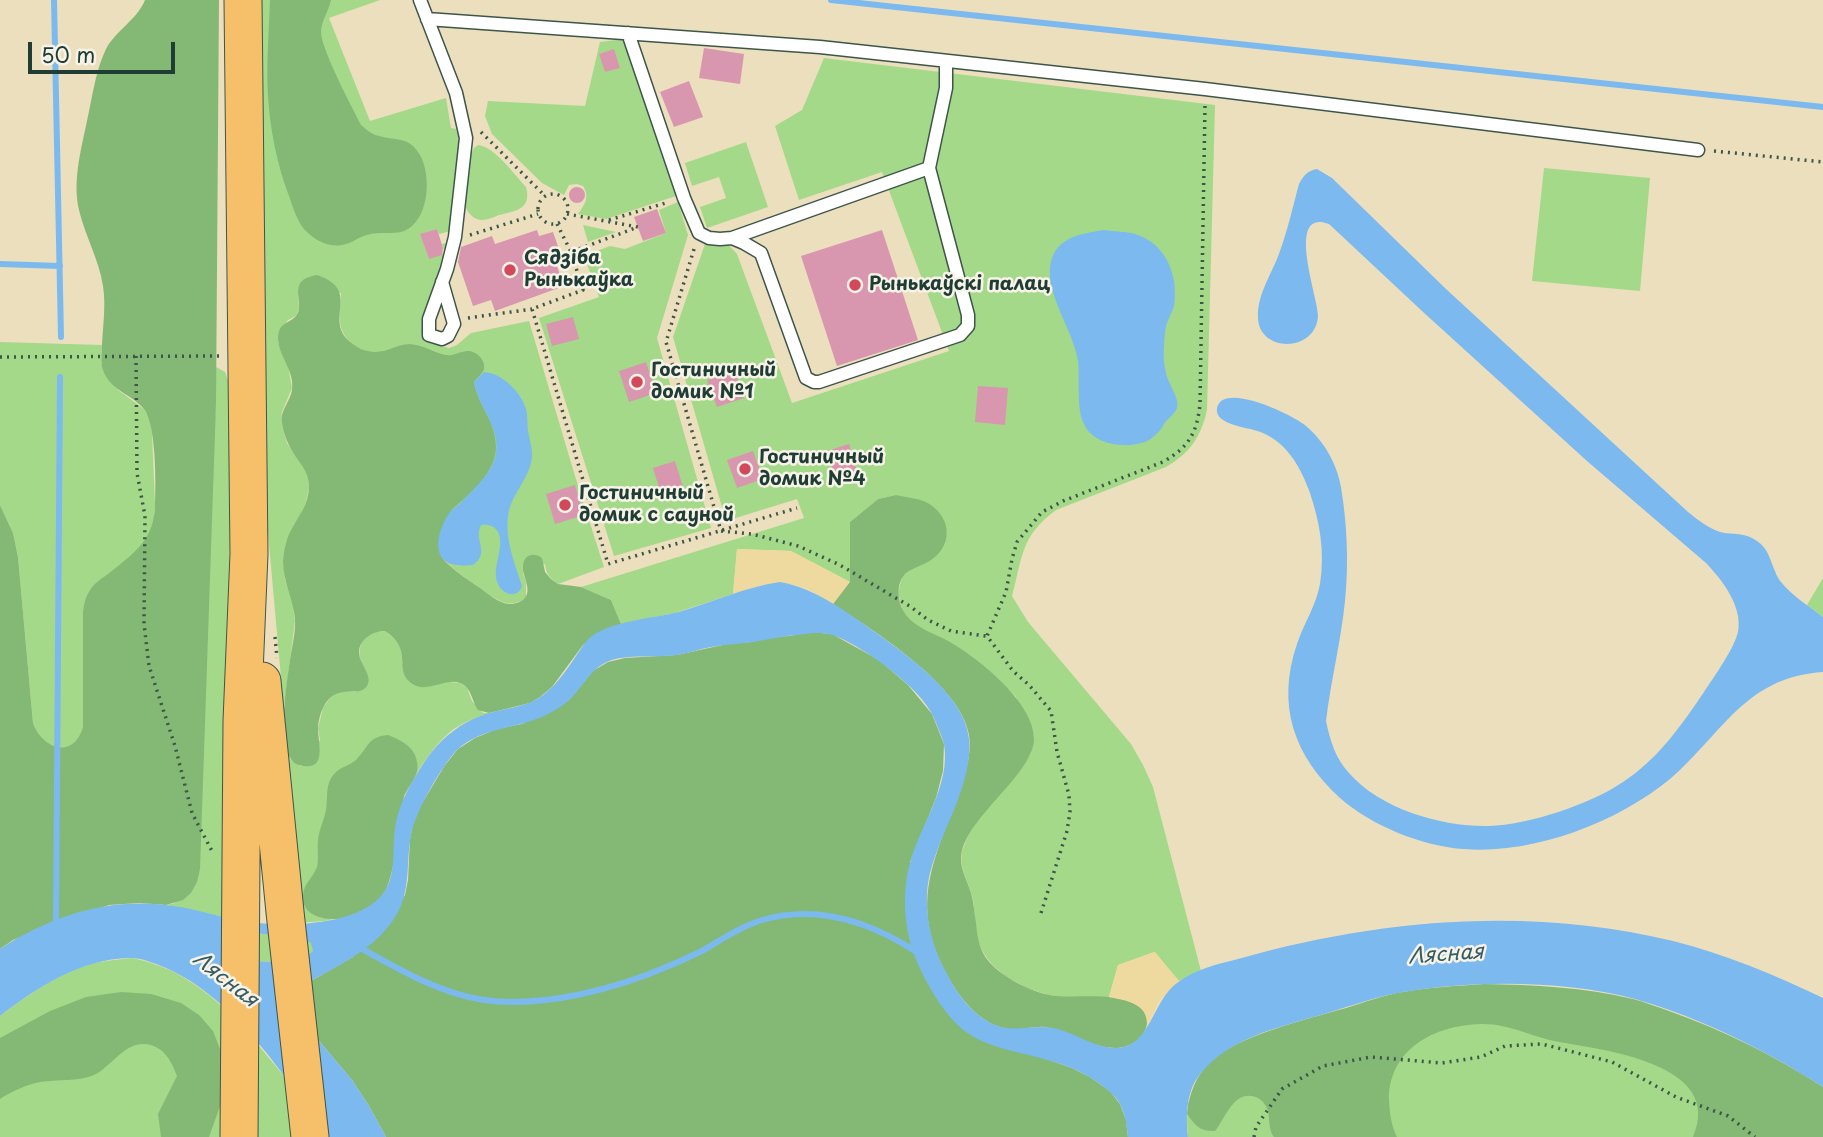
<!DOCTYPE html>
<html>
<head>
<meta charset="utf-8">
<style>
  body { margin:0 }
  #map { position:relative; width:1823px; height:1137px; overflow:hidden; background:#ecdfbd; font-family:"Playpen Sans",sans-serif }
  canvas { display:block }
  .scale { position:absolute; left:28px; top:42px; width:147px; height:32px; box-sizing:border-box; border:4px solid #1f3d34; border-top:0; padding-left:9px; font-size:21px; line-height:24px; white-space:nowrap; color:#1f3d34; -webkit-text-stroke:5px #f7f3e8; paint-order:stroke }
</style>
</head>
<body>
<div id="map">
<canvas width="1823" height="1137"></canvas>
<div class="scale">50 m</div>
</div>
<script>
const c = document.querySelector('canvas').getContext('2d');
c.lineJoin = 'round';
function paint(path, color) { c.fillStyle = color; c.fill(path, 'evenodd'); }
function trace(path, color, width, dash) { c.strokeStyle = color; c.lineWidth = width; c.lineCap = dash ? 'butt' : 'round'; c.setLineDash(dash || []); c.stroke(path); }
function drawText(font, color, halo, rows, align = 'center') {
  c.font = font + ' "Playpen Sans",sans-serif'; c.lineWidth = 5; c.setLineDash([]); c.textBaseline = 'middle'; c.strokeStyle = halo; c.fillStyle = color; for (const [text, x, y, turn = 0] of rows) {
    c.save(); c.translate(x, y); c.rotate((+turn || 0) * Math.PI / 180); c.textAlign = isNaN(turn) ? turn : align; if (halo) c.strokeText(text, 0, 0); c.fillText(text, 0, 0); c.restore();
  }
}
const green = new Path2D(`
  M261 0H380L329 18 370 121 446 98 451 128 456 129 460 144 451 231 439 234 437 229 421 234 429 258 445 253 442 244 450 242 424 337 430 343 449 348 457 345 471 333 529 321 575 476 604 567 558 584C550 578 546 574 545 564L523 573 526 582V597C508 613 492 596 477 586 464 577 454 570 443 559L469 351C462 353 454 356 448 355 435 354 424 344 410 344 401 344 393 350 384 352 364 356 341 342 340 321 339 312 341 302 341 293L298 295 299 308 296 316 288 320 279 333 278 342 288 365 292 388 282 412 281 421 287 443 308 474 309 487 306 502 300 516 291 530 286 544 283 562 285 579 293 605 295 621 284 706 290 759 301 766 320 740 318 728 323 708 330 698 338 692H356L366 671C353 652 360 631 385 631 398 640 403 649 402 664L450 682 460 683 467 688 472 701 483 713H489C475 718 461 723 450 732 421 757 404 797 387 831 373 860 358 888 344 917L324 921 297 923 281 678 265 499Z
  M624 39 676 196 606 219 578 214C585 204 590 197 583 186L577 184 569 185 564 195 542 183 492 134 485 116 488 101 585 106 600 42Z
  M824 58 1215 105 1207 410C1201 437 1190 453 1166 467L1056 510C1020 537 1023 556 1012 596L1028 622 1131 744 1143 765 1153 787 1201 971 1179 981 1154 952 1118 965 1109 997C1090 997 1068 999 1050 995 1020 988 986 970 977 938 974 926 975 913 973 900 970 883 957 867 963 849 973 816 1012 784 1031 753L1016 697 993 674 954 645 917 627 903 612 898 593 902 577 914 567 928 562 896 495 878 499 850 522V582L791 551 737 549 733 594 675 613 621 624 611 600 581 587 804 518 797 499 726 521 673 337 705 244 726 242 737 254 792 403 949 351 882 172 799 200 775 126 802 110Z
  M746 142 768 207 707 228 700 207 726 198 719 177 692 186 685 163Z
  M478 145C495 147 514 174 526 187 532 209 516 211 499 215 494 217 487 220 482 220 474 220 468 213 465 206L470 155 474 148Z
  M1544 168 1650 178 1640 291 1532 281Z
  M678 202 688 235 657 338 711 528 614 556 539 318 599 297 584 256 610 246 625 249 666 233 659 210Z
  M583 225 616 232 588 242Z
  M0 342 102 345 101 363 118 390 144 409 150 419 152 433 155 504 154 520 149 534 142 546 131 556 83 612V727C73 761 43 749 33 723L18 557 13 533 0 505Z
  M216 367 225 372 230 386 229 918 166 905 175 903 216 404Z
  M1823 578V617L1807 605Z
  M256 933 305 940 312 943 313 951C298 964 273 962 254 961Z
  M132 958C169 965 198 984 225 1009L224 1137H0V1016C24 998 50 979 79 968 96 961 114 960 132 958Z
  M1400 992 1823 1087V1137H1188L1187 1122 1188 1102Z
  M255 1041 292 1086 298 1137H254Z`);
const forest = new Path2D(`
  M145 0H219L216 404 200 869 197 882 191 893 183 900 166 905 139 903 109 905 13 940 0 949V505L13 533 18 557 33 723C43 749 73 760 83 727V612C84 605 85 598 89 592 93 584 101 579 108 574 134 553 155 540 155 503 156 482 156 424 144 409 132 394 110 391 103 370 100 362 102 353 102 344 103 325 106 305 103 286 99 259 85 236 79 210 72 180 82 146 88 116 93 93 96 70 106 49 116 30 137 20 145 0Z
  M270 0H331C329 11 321 21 321 32 321 49 352 107 361 125 367 130 371 134 379 136 397 141 409 136 420 155 432 176 429 221 404 231 392 235 379 231 367 235 358 237 351 244 342 245 327 248 310 238 301 225 296 217 292 205 289 196 277 165 270 129 268 96 266 65 269 32 270 0Z
  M317 275C362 290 324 318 349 341 355 346 361 350 368 351 385 355 395 344 410 344 423 344 434 353 447 355 454 356 461 351 468 351 477 351 486 361 484 369 483 373 477 378 474 382 478 407 497 421 496 449 495 469 478 486 464 499 461 502 455 506 452 510 448 517 444 549 443 559 453 570 464 577 477 586 490 594 504 611 521 601 535 593 522 577 523 566 524 554 534 552 542 558L545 572 551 579 558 584 581 587 611 600 621 624 606 629 583 645 552 687 540 697 530 703 489 713 478 710C473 703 472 692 465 686 450 673 428 696 411 683 393 669 414 650 385 631 378 631 372 633 366 638 346 656 376 672 367 686 359 699 336 681 323 708 320 714 318 723 318 729 318 743 328 773 299 765 274 758 287 681 290 660 292 646 296 632 295 618 293 599 283 581 283 561 284 551 286 539 291 530 299 515 308 506 309 487 309 472 301 465 294 454 288 445 284 435 282 424 279 412 290 402 292 390 295 371 279 357 278 339 278 322 289 324 296 316 307 304 284 280 317 275Z
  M896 495C907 498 922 498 931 505 952 520 952 546 931 560 921 567 907 568 901 580 896 591 899 606 906 615 917 629 934 633 950 642 979 659 1035 703 1034 740 1032 774 972 813 962 851 958 866 967 879 971 893 974 903 974 913 976 923 977 935 979 948 986 958 1000 977 1034 994 1057 996 1081 998 1108 993 1130 1002 1163 1014 1143 1048 1116 1048 1091 1048 1069 1031 1045 1027 1033 1026 1020 1031 1008 1029 978 1024 958 996 945 971 909 903 935 858 959 793 965 775 972 755 969 735 961 685 873 630 833 604L850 581V522L878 499Z
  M810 632 832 634 879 660 908 685 932 714 944 744 943 771 936 798 910 862 941 1003 1049 1060 1072 1068 1090 1077 1110 1091 1120 1104 1126 1120 1128 1137H386L369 1106 352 1080 309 1029V982L353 957 405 895 408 880 410 839 413 824 421 805 445 765 458 749 475 738 497 729 522 724 569 700 593 671 608 662 625 658 677 655 727 644 752 642 769 637 790 636Z
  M388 735C401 740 415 747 417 762 420 776 409 785 404 796 404 797 403 806 402 807 399 828 394 886 380 899 370 909 351 918 337 919 321 920 301 914 303 895 304 883 313 878 317 867 319 859 317 849 318 840 319 830 324 820 326 810 328 797 325 784 334 774 340 767 349 766 356 760 369 747 367 737 388 735Z
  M1484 984C1534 985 1584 987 1633 999 1645 1002 1657 1007 1669 1011 1723 1030 1775 1056 1823 1087V1137H1693C1725 1064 1605 1050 1559 1042 1532 1037 1508 1023 1481 1024 1435 1025 1388 1049 1389 1101 1390 1114 1391 1125 1397 1137H1274C1268 1129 1270 1120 1268 1111 1266 1105 1263 1101 1258 1098 1235 1087 1226 1117 1215 1131 1200 1132 1195 1125 1187 1114 1189 1093 1196 1076 1211 1061 1239 1035 1308 1019 1346 1008 1365 1002 1384 995 1403 992 1430 987 1457 986 1484 984Z
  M121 992 151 994 181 1003 199 1015 213 1031 224 1059V1095L209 1137H161L158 1114 177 1076C171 1060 163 1045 144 1044 124 1043 111 1067 94 1075 77 1082 58 1079 40 1082 26 1085 12 1091 0 1099V1038L50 1011 86 997Z`);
const sand = new Path2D(`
  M737 549 791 551 850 582 833 604C792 577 777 580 733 594Z
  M1155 952 1179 981 1160 1000 1147 1026C1148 1003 1128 1001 1109 997L1118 965Z`);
const water = new Path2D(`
  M1317 169 1332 178 1446 289 1688 512C1698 520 1708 528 1720 532 1733 535 1745 532 1757 541 1772 551 1771 569 1781 582 1792 596 1809 606 1823 617V672C1750 677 1727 725 1680 770 1628 819 1536 855 1464 849 1424 847 1370 825 1340 798 1294 756 1276 705 1297 644 1304 623 1316 606 1320 584 1325 552 1320 523 1310 493 1301 468 1288 444 1263 433 1251 427 1214 426 1217 408 1223 381 1293 415 1306 426 1324 441 1337 464 1341 487 1347 524 1349 563 1345 601 1341 641 1331 680 1326 721 1330 740 1335 758 1349 773 1380 809 1442 827 1489 826 1528 825 1591 804 1623 782 1658 759 1681 726 1704 692 1714 677 1734 649 1738 632 1743 606 1722 580 1706 563L1587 461 1422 311 1329 224C1284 207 1319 300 1318 316 1316 353 1258 353 1258 317 1257 294 1273 272 1280 251 1288 229 1293 206 1299 184 1304 175 1307 171 1317 169Z
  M1104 230C1114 232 1126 231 1135 234 1166 243 1179 276 1174 306 1172 313 1168 319 1166 326 1165 332 1164 340 1164 347 1163 355 1164 365 1166 373 1168 384 1180 398 1177 408 1175 414 1168 418 1164 424 1161 431 1152 439 1145 442 1126 449 1093 445 1084 424 1076 409 1080 379 1078 361 1074 328 1035 282 1056 250 1067 235 1087 233 1104 230Z
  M484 372C502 373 521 392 526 409 528 416 527 424 528 431 530 442 534 452 531 463 526 483 510 496 508 517 505 540 515 564 522 586 518 599 503 595 498 584 491 569 504 550 499 534 496 526 488 524 481 525 473 541 491 552 473 565 464 566 448 566 442 558 433 545 442 523 450 512 455 507 461 503 466 497 478 485 493 471 496 453 500 426 478 407 474 382Z
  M780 582C819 589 850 615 882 637 912 659 961 695 968 733 973 756 964 784 956 805 947 827 936 850 930 873 922 906 930 943 946 972 957 994 972 1015 995 1025 1014 1033 1033 1024 1053 1028 1074 1032 1092 1047 1115 1048 1150 1049 1152 1001 1177 983 1193 970 1218 964 1238 959 1378 919 1530 906 1673 941 1725 954 1775 975 1823 998V1087C1765 1050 1702 1018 1635 999 1566 980 1473 980 1403 992 1373 997 1340 1010 1310 1018 1269 1030 1221 1042 1196 1080 1186 1096 1186 1119 1188 1137H1128C1127 1126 1125 1114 1120 1104 1115 1095 1108 1090 1100 1084 1085 1073 1069 1066 1051 1061 1022 1052 990 1049 966 1032 944 1016 922 977 913 952 904 925 902 890 910 863 920 825 951 786 944 744 942 736 937 726 934 718 926 700 908 684 893 672 879 660 845 637 828 634 813 631 801 635 787 636 775 638 764 640 753 642 739 644 725 644 711 647 700 649 689 653 677 655 656 658 628 654 609 661 591 668 583 687 569 700 563 706 554 711 546 715 518 729 481 727 457 750 442 765 414 814 411 835 405 869 413 897 388 927 368 952 337 966 309 982V1029L352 1080 369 1106 386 1137H326C286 1076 234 998 166 968 154 963 142 958 130 958 80 959 38 987 0 1016V949C49 917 106 898 165 905 188 907 210 914 232 919 268 927 330 927 362 910 405 889 388 854 397 818 402 797 414 778 425 761 443 735 466 718 497 711 510 708 525 706 537 699 553 690 566 671 576 656 581 649 585 641 592 636 612 621 654 618 679 612 713 602 745 587 780 582ZM256 933 305 940 311 943 313 951C298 964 272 962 254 961Z`);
const stream = new Path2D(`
  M54 0 61 337
  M831 0 1823 107
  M0 264 60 266
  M56 919 60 377
  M357 946C397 968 438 993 484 1000 544 1008 616 989 671 965 681 961 691 956 700 952 720 941 739 927 762 920 818 904 871 922 918 953`);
const building = new Path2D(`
  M704 48 744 54 740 84 699 78Z
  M614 49 620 68 605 72 599 54Z
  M689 81 703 117 674 127 660 92Z
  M569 195a8 8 0 1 1 16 0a8 8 0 1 1-16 0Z
  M657 209 666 233 643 241 634 217Z
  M437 229 443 248 442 255 429 259 420 234Z
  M537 230 539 236 553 232 560 252 553 255 564 286 495 311 491 300 473 306 458 262 461 247 492 236 495 244Z
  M882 230 918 340 837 366 801 256Z
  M573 317 579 339 552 346 546 324Z
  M646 362 656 393 629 402 619 371Z
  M735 371 744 398 717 407 707 380Z
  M978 386 1008 388 1005 425 975 422Z
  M849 444 858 474 836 481 827 451Z
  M753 451 763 479 737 488 727 460Z
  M675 461 683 487 661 494 653 468Z
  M575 485 584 515 555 524 546 494Z`);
const path = new Path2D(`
  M481 132 545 196
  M1714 151 1823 162
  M538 209a15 15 0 1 1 30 0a15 15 0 1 1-30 0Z
  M567 214 638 227 571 252
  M609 220 669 202
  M557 224 571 252 583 290 532 309 608 564 797 508
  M470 235 538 214
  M694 249 666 342 721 531 752 534 798 546 840 565 911 607 928 620 951 631 986 636
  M468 318 532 309
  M136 356 137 473 145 516 144 624 149 666 175 746 192 813 213 853
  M0 357 221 356
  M275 637 277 658
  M1041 913 1067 831 1070 812 1069 795 1057 752 1051 711 1029 685 1013 671 987 636 1006 592 1012 559 1017 542 1042 512 1063 501 1163 462C1189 447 1197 433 1200 404L1205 105
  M1254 1137 1256 1127 1282 1089 1323 1066 1371 1057 1442 1063 1481 1057 1505 1046 1542 1044 1612 1062 1676 1097 1728 1116 1755 1137`);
const lane = new Path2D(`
  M420 0 456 93 466 138 455 237 447 269 429 319V335L442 339 448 336 454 324 442 282
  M427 19 820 47 1205 89 1698 150
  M628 33 684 198 699 233 709 238 720 239 732 238 744 243 761 253 806 378 814 382H819L960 335 968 326V315L929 168 946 88V62
  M732 238 929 168`);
const primary = new Path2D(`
  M262 681 285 912 310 1137
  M239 1137 242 721 249 554 243 0`);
const markers = [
  [510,270,7,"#d1495b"],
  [855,285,7,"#d1495b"],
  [637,382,7,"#d1495b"],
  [745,469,7,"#d1495b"],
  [565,505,7,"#d1495b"]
];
const poiNames = [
  ["Сядзіба",524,259],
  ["Рынькаўка",524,281],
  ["Рынькаўскi палац",869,285],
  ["Гостиничный",651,371],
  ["домик №1",651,393],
  ["Гостиничный",759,458],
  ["домик №4",759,480],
  ["Гостиничный",579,494],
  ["домик с сауной",579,516]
];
const waterNames = [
  ["Лясная",1446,955,-4],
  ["Лясная",225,980,38]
];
paint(green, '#a4d989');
paint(forest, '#83b975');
paint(sand, '#eeda9e');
paint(water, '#7cb9ef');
trace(stream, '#7cb9ef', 6);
paint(building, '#d897af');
trace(lane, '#3e5549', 15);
trace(primary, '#3e5549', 39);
trace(path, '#3e5549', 3.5, [2, 5]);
trace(lane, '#fff', 12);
trace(primary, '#f6c06b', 37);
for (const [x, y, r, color] of markers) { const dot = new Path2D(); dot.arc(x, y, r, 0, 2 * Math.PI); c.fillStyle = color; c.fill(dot); trace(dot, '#f7f3e8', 2.5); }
drawText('bold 19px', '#1f3d34', '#f7f3e8', poiNames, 'left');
drawText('italic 21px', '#365c63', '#f7f3e8', waterNames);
</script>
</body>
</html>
